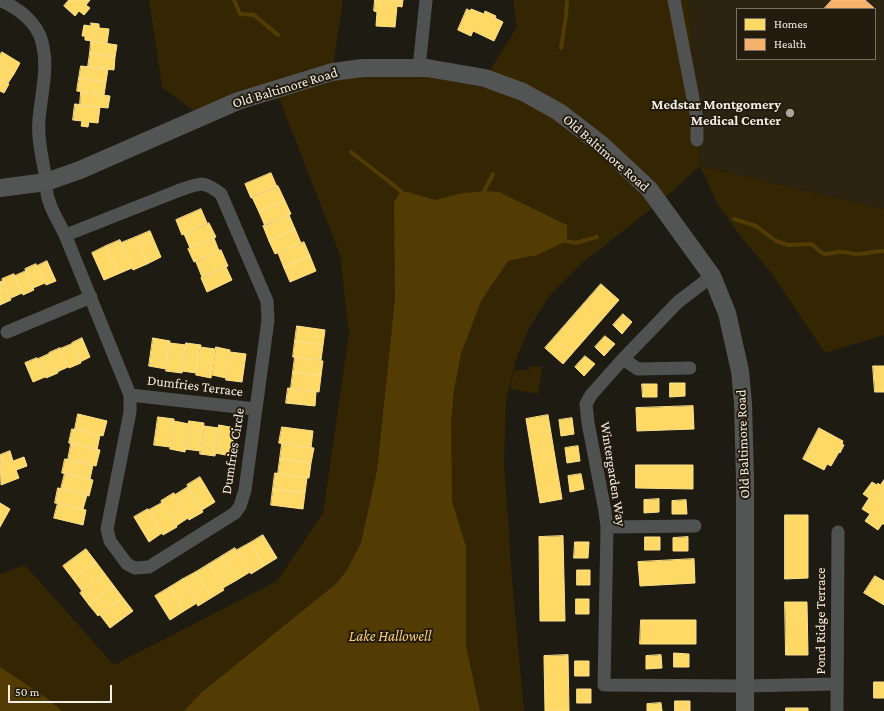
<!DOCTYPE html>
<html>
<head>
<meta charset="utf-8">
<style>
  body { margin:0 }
  #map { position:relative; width:884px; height:711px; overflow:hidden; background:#1e1b13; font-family:"Crimson Pro",serif }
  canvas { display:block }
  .legend { position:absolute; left:736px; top:8px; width:140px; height:52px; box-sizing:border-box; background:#231c0e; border:1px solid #777064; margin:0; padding:5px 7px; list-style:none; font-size:12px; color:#f4efe6 }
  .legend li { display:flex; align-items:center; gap:8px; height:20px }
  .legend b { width:20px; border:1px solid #777064 }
  .scale { position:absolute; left:8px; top:685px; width:104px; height:18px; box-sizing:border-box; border:2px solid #f4efe6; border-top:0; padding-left:5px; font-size:12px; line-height:14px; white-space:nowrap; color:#f4efe6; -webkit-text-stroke:3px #231c0e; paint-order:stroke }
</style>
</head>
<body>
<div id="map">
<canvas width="884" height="711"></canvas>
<ul class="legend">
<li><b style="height:11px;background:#ffd966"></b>Homes</li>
<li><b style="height:11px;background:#f6b26b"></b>Health</li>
</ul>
<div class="scale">50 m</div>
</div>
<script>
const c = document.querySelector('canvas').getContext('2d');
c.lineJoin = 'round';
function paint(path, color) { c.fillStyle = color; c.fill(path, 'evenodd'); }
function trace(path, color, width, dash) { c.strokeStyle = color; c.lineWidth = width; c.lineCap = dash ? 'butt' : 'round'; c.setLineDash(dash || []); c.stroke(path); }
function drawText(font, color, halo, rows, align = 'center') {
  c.font = font + ' "Crimson Pro",serif'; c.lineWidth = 4; c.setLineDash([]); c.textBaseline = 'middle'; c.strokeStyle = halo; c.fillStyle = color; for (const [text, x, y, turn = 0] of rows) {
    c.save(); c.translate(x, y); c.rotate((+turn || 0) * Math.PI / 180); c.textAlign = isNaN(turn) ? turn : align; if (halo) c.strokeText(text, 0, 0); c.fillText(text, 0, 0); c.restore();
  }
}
const built = new Path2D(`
  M689 0H884V209L700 166ZM737 9H875V59H737Z`);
const green = new Path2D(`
  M149 0H343L332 72 485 78 517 27 513 0H689L700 166 884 209V335L825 353 772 274 742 238 718 205 700 166 659 203 582 263 550 295 529 328 515 362 506 402 504 461 512 579 524 711H0V574L25 565 114 665 277 581 323 513 349 334 340 255 276 90 202 117 162 87Z
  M530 366 542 367 538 394 510 389 514 370H529Z`);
const water = new Path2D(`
  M401 191 408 192 435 200 458 194 484 191 499 192 567 225V241L537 255 508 261 481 301 461 354 454 390 451 422 452 501 466 547V646L480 711H184L201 693 337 583 347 570 361 543 377 471 395 299 394 202Z
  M0 667 48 699 62 711H0Z`);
const homes = new Path2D(`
  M69 0H90L86 5 90 8 84 15 79 11 75 16 64 6Z
  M375 0H403L402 7 397 6 395 27 376 26 377 12 374 11Z
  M467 9 470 11 471 9 484 14 485 11 496 16 495 18 503 22 494 41 473 31 471 36 458 30Z
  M91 23 99 24V28L109 29 107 43 85 40V36H82L84 25 91 26Z
  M91 41 117 45 115 57 90 53Z
  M2 52 20 63 14 74 0 66V55Z
  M90 53 115 57 114 70 88 67Z
  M0 66 14 74 8 83 0 79Z
  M81 66 108 69 106 82 79 78Z
  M79 78 106 82 104 95 77 91Z
  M0 79 9 84 4 93 0 91Z
  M81 92 110 96 108 108 80 105Z
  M75 104 100 107 98 123 89 122 88 127 81 126 82 121 73 120Z
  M271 173 277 187 251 198 245 184Z
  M278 186 285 201 259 212 252 197Z
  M285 201 291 214 265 226 259 212Z
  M201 209 207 223 182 235 176 220Z
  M289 215 295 229 269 241 263 226Z
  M209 223 216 237 190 248 184 234Z
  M295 229 301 243 275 254 269 241Z
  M150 231 161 257 147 264 136 237Z
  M136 237 147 264 133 270 121 243Z
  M214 238 219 251 194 262 188 249Z
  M120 240 132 268 118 274 106 246Z
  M304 242 310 256 284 268 278 253Z
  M106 246 118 274 104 280 92 253Z
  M221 250 228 266 202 277 196 262Z
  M310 256 316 271 290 282 284 268Z
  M47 261 56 281 46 285 37 266Z
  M36 264 45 283 33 288 25 269Z
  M226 267 232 280 207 292 201 278Z
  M26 271 34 290 23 295 15 276Z
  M14 274 22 293 11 298 2 279Z
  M3 281 11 300 0 305V282Z
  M601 284 619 300 563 364 545 348Z
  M623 314 632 322 622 334 613 325Z
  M297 326 325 330 323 345 295 341Z
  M605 336 615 344 604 356 595 347Z
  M82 338 90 357 80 362 72 343Z
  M153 338 170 341 166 369 149 366Z
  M295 341 323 345 321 360 293 357Z
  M170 343 186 345 182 373 166 371Z
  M186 343 201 345 196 373 182 371Z
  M72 344 81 363 69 368 60 349Z
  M200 347 215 349 211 378 196 375Z
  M216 347 230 350 226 378 212 375Z
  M60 348 68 367 57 372 49 353Z
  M230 352 246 354 242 382 226 380Z
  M49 354 58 373 46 378 38 359Z
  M585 356 595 364 584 376 575 367Z
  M295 357 323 361 321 376 293 372Z
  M37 358 45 377 33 382 25 363Z
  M873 366H884V392H875Z
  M293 372 321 376 319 392 291 388Z
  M670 383H685V396L670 397Z
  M642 384H657V397H643Z
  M288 388 316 392 315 406 286 403Z
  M693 406 694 429 637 431 636 408Z
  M78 414 107 421 103 436 75 429Z
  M548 415 562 499 540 503 526 419Z
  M158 417 174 419 170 447 154 445Z
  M572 418 574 434 561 436 559 420Z
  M174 421 189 424 185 452 170 449Z
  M189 421 204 423 200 451 185 449Z
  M219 425 235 428 231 456 215 453Z
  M204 426 219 428 215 456 200 454Z
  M282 427 313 431 311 448 279 443Z
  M819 428 843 441 842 444 844 445 840 453 839 452 831 466 827 464 824 470 803 459Z
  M72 429 100 435 97 450 69 443Z
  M71 444 100 450 96 466 68 460Z
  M282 444 314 448 311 463 280 459Z
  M578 446 580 461 567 463 565 448Z
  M10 451 13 461 24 457 27 466 16 470 19 478 1 485 0 455Z
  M65 459 93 465 90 479 62 473Z
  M280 459 311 463 309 478 278 474Z
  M636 465H693V489L636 488Z
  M65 473 93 480 89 496 61 489Z
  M275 473 307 478 305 493 273 489Z
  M581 474 584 489 570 492 568 476Z
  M200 477 215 502 202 510 187 485Z
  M884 480V524H882L878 530 865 521 870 514 862 509 869 498 863 494 872 482 877 485 878 483 880 485Z
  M188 487 203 512 189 520 175 495Z
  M58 488 87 495 83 509 55 503Z
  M273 489 305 493 303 509 271 505Z
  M174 493 188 518 176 526 161 501Z
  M659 499V512L644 513V500Z
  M686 500 687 514H672V501Z
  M0 503 10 509 0 527Z
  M58 503 86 510 83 525 54 518Z
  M162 503 177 527 163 535 149 510Z
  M148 509 162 533 149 542 134 517Z
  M785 515H808V578L785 579Z
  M263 535 277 558 264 566 250 543Z
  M563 536 565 621H540L539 537Z
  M645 537H660V550H645Z
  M688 537V551H673V538Z
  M575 542H589L588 558H574Z
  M250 543 264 566 251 574 237 550Z
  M235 548 250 572 237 580 222 556Z
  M86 549 96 562 73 579 63 566Z
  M222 556 237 580 223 588 209 564Z
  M694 559 695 583 640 586 638 562Z
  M96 562 105 574 82 591 73 579Z
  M209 564 224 590 211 598 196 572Z
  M577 570H590V585H577Z
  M196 572 211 598 198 606 183 579Z
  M105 574 114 586 89 605 80 593Z
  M875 576 884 581V605L864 593Z
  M183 579 197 603 184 611 170 587Z
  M114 586 123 598 98 616 89 605Z
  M170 587 184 611 170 620 155 596Z
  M123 598 133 611 110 628 100 615Z
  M576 599H589V614H576Z
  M785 602H807L808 655H786Z
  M641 620H696V644H640Z
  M674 653 689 654V667H674Z
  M568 655 569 711H545L544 656Z
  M661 655 662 668 646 669V656Z
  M575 661H589V676H575Z
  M874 682H884V698H874Z
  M577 689H591V703H577Z
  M675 701H690V711H675Z
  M661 703 662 711H647V704Z
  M786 708H808V711H786Z`);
const health = new Path2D(`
  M832 0H865L874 8 873 9H824Z`);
const stream = new Path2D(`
  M234 0 240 14 254 15 278 35
  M561 48 566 16 567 0
  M351 152 401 191
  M484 191 493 174
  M734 219 756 226 776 241 788 245 812 244C828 261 826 251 843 252 848 252 854 255 859 254 868 253 875 251 884 251
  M567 241 576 243 597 237`);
const street = new Path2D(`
  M0 0C18 8 37 22 42 42 49 68 41 94 39 120 37 140 43 160 46 180 47 187 46 195 49 201 53 215 63 228 68 242 89 293 109 344 130 395V412L107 529 110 541 127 564 135 568 149 567 235 513 240 506 245 490 268 320 267 301 221 194C203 180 200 183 180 190L66 235
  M674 0 697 119V140
  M419 68 426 0
  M712 276 678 302 623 359 591 395 586 404 588 423 605 511 607 527 604 685 745 686 837 684
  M7 332 91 297
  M623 359 638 369 690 368
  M130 395 256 409
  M607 527 695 526
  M837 711 838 532`);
const secondary = new Path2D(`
  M0 188 46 182 80 170 238 101 332 72 363 68H427L485 78 523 92 559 112 602 145 649 189 712 276 727 313 740 371 743 403 745 478V711`);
const markers = [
  [790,113,5,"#a9a59c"]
];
const streetNames = [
  ["Old Baltimore Road",285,88,-17],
  ["Old Baltimore Road",606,153,41],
  ["Dumfries Terrace",195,386,7],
  ["Old Baltimore Road",743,444,-92],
  ["Dumfries Circle",233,451,-81],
  ["Wintergarden Way",613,474,81],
  ["Pond Ridge Terrace",821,621,-90]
];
const poiNames = [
  ["Medstar Montgomery",781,105],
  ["Medical Center",781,121]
];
const waterNames = [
  ["Lake Hallowell",390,636]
];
paint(built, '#2c2310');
paint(green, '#342503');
paint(water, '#523c04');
paint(homes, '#ffd966');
trace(homes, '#fce08c', 1);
paint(health, '#f6b26b');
trace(health, '#f5c490', 1);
trace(stream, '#523c04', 4);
trace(street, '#505252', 13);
trace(secondary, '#535454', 18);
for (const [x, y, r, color] of markers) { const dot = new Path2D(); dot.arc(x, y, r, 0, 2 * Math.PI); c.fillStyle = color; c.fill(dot); trace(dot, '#231c0e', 1.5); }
drawText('14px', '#f4efe6', '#231c0e', streetNames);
drawText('bold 14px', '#f4efe6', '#231c0e', poiNames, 'right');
drawText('italic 15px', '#f5ce7f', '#231c0e', waterNames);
</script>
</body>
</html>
